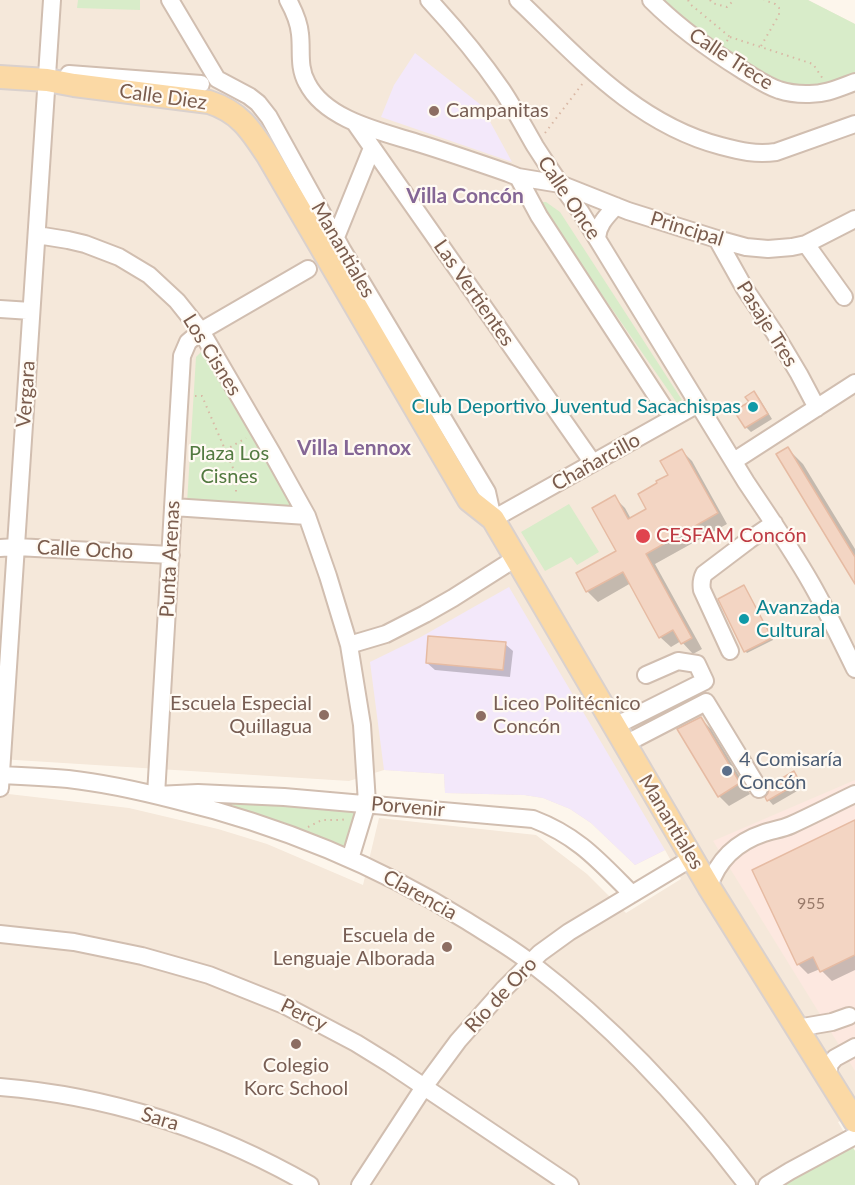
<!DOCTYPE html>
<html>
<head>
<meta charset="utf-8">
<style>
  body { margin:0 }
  canvas { display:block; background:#fdf6ec }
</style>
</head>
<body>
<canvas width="855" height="1185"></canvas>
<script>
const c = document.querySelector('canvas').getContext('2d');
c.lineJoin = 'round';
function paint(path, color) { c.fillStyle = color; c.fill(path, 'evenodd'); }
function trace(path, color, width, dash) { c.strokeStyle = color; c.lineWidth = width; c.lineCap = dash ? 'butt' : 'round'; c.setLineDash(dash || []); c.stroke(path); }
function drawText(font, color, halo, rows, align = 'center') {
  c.font = font + ' Lato,sans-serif'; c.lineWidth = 4.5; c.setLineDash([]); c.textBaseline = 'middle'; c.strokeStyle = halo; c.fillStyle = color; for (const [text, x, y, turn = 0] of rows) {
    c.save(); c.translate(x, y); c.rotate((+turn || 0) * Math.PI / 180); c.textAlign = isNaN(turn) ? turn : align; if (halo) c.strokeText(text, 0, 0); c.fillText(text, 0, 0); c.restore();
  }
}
const residential = new Path2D(`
  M0 0H808L855 24V1115L838 1122 855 1151V1185H0V793L129 808 218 829 267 844 363 885 379 818 536 835 587 874 626 913 681 879 665 850 635 865 591 823 570 809 543 798 524 795 445 793 444 774 384 770 349 781 0 759Z`);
const commercial = new Path2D(`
  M855 780V1071L713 841Z`);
const education = new Path2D(`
  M415 53 481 105 512 162 381 117 394 85Z
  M509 587 665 850 635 865 591 823 570 809 543 798 524 795 445 793 444 774 384 770 370 662 419 638Z`);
const green = new Path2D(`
  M78 0H140V10L77 8Z
  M660 0H808L855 24V74L818 88 794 89 770 79 721 49Z
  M538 202H546L560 212 682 400 677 403Z
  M209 351 294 501 287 511 187 503 196 357 201 352Z
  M569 504 599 552 577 565 571 557 545 571 521 532Z
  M222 801 354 812H357L344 852Z
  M851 1144 855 1151V1185H777Z`);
const shadow = new Path2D(`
  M754 393 759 398 772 419 751 432 746 427 736 412 751 403Z
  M788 449 803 464 855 549V582Z
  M682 451 692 461 727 524 655 564 702 649 693 654 681 641 671 647 660 637 631 583 598 602 587 591 578 574 618 551 614 497 625 508 631 519 648 510 670 475Z
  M745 589 773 640 747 653 745 651Z
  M505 644 513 651 510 677 435 670 427 663Z
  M700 718 711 729 750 794 729 806 719 796Z
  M793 773 798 778 804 787 773 805 767 798Z
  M855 822V970L832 981 820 969 808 974 798 964Z`);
const building = new Path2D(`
  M754 391 768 414 745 428 734 411 749 402 745 397Z
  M788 447 855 557V584L776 454Z
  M682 449 718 513 646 554 692 638 681 644 673 630 659 638 623 572 586 592 576 573 616 551 592 508 615 495 628 519 646 509 638 494 657 483 656 481 668 475 660 461Z
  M744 585 772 638 744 652 718 599Z
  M428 636 506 642 503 670 426 663Z
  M701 717 740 783 718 797 677 729Z
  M794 771 800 782 767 801 765 797 768 793 769 786Z
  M855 820V955L820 972 813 957 797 965 752 870Z`);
const path = new Path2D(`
  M688 0 690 4 730 37 726 42
  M710 0 712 3 727 7 734 0
  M730 37 813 64 823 79
  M761 46 779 15V8L775 4 764 0
  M545 133 583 83
  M195 396H202L236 475V496
  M225 450 246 438
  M308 827 322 820H341L346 819`);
const minor = new Path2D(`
  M170 0 217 79 249 96 258 103 269 117 343 251 487 492 493 519 698 404
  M288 0C294 11 299 22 300 34 302 51 298 67 307 83 326 121 384 132 421 144 450 153 479 163 508 173L518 177 560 184 628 211 717 239 746 247 768 249 792 247 806 244 855 219
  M429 0C455 28 480 58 502 90 514 108 524 127 535 146 549 168 564 190 580 211L746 482C768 515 791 548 811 583 827 611 841 640 855 669
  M518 0C579 58 636 124 721 146 740 151 756 155 776 152L855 124
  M651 0C678 27 710 50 742 70 754 77 766 86 779 90 788 93 797 94 806 94 824 95 839 88 855 82
  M63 83 69 74 201 84
  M355 123 593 463
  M518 177 539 216 663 406
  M37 235 68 240 85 244 119 257 149 275 177 301 201 331 272 453 307 516 328 576 349 645 362 725 367 803 350 859
  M336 237 372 148
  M597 238C598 224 607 216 616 206
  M717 239 745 289 774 332 799 374 817 408
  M806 244 844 297
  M308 269 201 331 188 342 182 356 156 795 198 793 284 797 533 819C578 836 599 861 632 894
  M0 309 31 311
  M734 461 855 383
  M173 507 307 516
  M0 548 16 547 171 555
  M349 645 386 634 425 614 453 598 516 558
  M730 651 702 590C701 584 701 580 704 574L749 540 774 523
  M615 726 705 681 697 664 678 661 646 675
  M625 744 706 702 759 789
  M0 775C23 776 45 777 68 779 104 783 140 791 175 800 279 825 377 865 467 921 489 935 512 948 532 964 613 1026 685 1103 747 1185
  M0 788 52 0
  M709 887C718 859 737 842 764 833 773 830 782 829 791 825 813 815 834 804 855 794
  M0 934 74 942 142 956 209 975 284 1005 356 1043 390 1064 570 1185
  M797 1028 832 1022 849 1016
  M829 1079V1065L835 1058 855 1047
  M0 1087C110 1096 214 1130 310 1185
  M360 1185 424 1087 458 1041 503 990 540 953 569 932 692 858
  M767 1185 790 1171 855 1136`);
const major = new Path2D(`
  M0 77 47 80 74 85 209 102C240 112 251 130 268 156L469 500 493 519 709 887 855 1121`);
const markers = [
  [434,111,6,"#8d6e63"],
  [753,407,6,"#0f9aa8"],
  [643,536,8,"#e0444e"],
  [744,619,6,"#0f9aa8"],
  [324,715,6,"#8d6e63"],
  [481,716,6,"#8d6e63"],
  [727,771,6,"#5c6f8a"],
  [447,947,6,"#8d6e63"],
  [296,1044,6,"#8d6e63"]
];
const numberNames = [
  ["955",811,904]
];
const streetNames = [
  ["Calle Trece",731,59,33],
  ["Calle Diez",163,97,8],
  ["Calle Once",569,198,56],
  ["Principal",687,229,17],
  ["Manantiales",343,250,60],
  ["Las Vertientes",474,293,55],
  ["Pasaje Tres",767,324,58],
  ["Los Cisnes",212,355,58],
  ["Vergara",26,394,-86],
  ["Chañarcillo",596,462,-29],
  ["Calle Ocho",85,550,3],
  ["Punta Arenas",170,559,-87],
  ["Porvenir",408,807,5],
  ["Manantiales",671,822,59],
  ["Clarencia",420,895,29],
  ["Río de Oro",501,995,-47],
  ["Percy",304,1015,26],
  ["Sara",160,1119,17]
];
const educationNames = [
  ["Campanitas",446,111],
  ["Escuela Especial",312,704,"right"],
  ["Quillagua",312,727,"right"],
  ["Liceo Politécnico",493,704],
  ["Concón",493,727],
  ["Escuela de",435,936,"right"],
  ["Lenguaje Alborada",435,959,"right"],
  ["Colegio",296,1066,"center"],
  ["Korc School",296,1089,"center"]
];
const cultureNames = [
  ["Club Deportivo Juventud Sacachispas",741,407],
  ["Avanzada",756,608,"left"],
  ["Cultural",756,631,"left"]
];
const parkNames = [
  ["Plaza Los",229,454],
  ["Cisnes",229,477]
];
const healthNames = [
  ["CESFAM Concón",656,536]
];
const serviceNames = [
  ["4 Comisaría",739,760],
  ["Concón",739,783]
];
const neighbourhoodNames = [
  ["Villa Concón",465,196],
  ["Villa Lennox",354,448]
];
paint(residential, '#f5e8da');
paint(commercial, '#fde8e0');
paint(education, '#f3e8fa');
paint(green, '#d8ecc9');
paint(shadow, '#0003');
paint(building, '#f3d5c3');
trace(building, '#e6bba3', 1.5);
trace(minor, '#d1beb0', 20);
trace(major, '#dad1cd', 26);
trace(path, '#d9b8a5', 2, [1.5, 4.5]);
trace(minor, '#fff', 16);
trace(major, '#fbd9a5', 22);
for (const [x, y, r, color] of markers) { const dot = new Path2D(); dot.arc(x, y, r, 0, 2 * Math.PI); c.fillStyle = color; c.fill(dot); trace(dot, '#fffaf3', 2); }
drawText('16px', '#987a6a', null, numberNames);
drawText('20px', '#7a5c4d', '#fffaf3', streetNames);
drawText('20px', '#785e54', '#fffaf3', educationNames, 'left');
drawText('20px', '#0d838f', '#fffaf3', cultureNames, 'right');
drawText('20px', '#537a41', '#fffaf3', parkNames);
drawText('20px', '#be3a42', '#fffaf3', healthNames, 'left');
drawText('20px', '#4e5e75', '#fffaf3', serviceNames, 'left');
drawText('bold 21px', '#846695', '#fffaf3', neighbourhoodNames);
</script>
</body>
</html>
